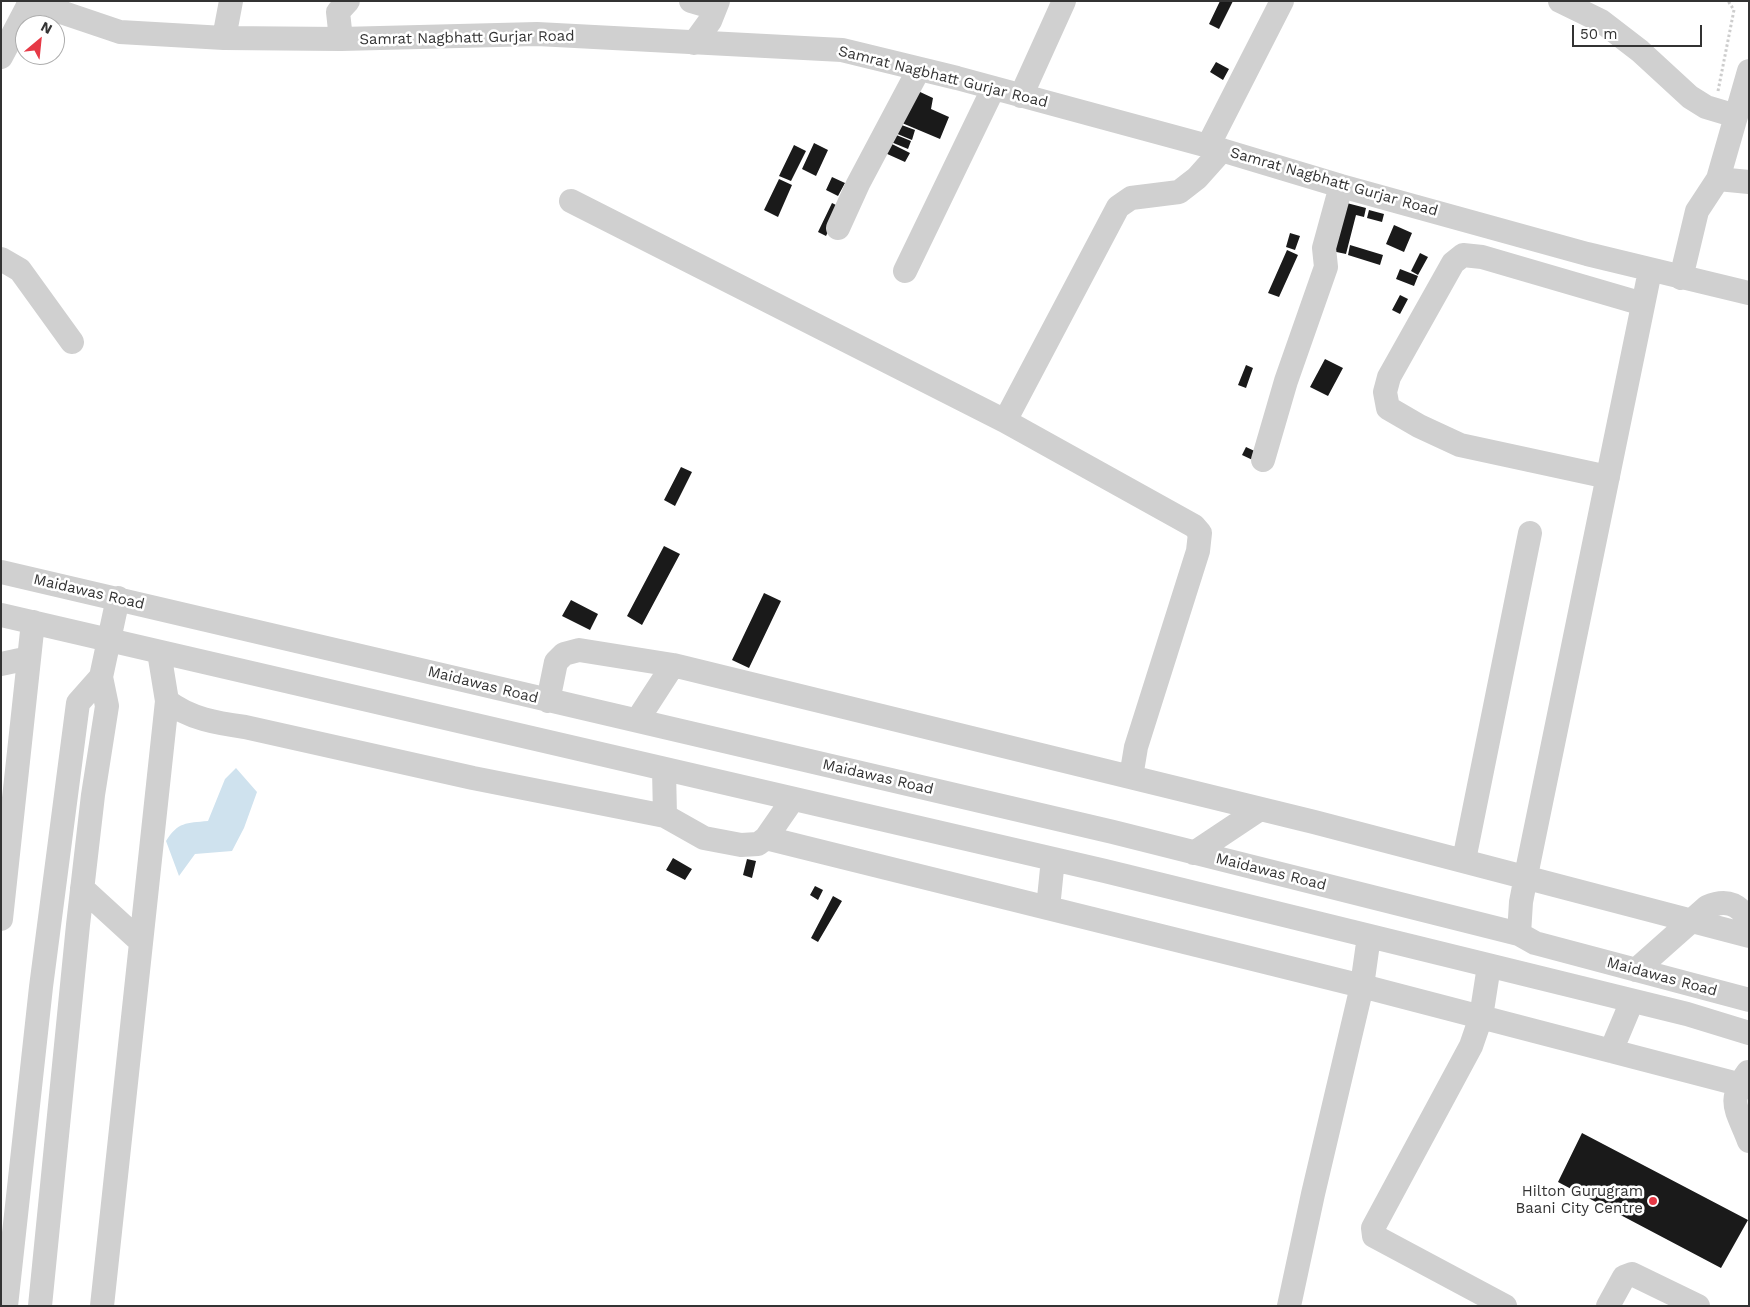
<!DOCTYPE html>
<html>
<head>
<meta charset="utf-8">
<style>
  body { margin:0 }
  #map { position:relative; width:1750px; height:1307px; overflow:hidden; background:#fff; font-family:"Work Sans",sans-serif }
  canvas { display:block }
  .frame { position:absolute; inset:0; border:2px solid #333; pointer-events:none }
  .north { position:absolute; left:15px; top:15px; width:50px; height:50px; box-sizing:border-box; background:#fff; border:1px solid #adadad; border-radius:50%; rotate:28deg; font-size:14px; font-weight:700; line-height:20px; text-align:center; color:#333 }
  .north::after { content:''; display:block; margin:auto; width:18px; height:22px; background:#e63946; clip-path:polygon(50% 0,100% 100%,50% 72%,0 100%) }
  .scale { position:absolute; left:1572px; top:25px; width:130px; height:22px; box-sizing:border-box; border:2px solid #333; border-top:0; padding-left:6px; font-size:15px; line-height:18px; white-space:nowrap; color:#333; -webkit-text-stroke:4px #fff; paint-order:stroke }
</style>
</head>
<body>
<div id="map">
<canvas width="1750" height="1307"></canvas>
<div class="frame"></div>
<div class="north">N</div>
<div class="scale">50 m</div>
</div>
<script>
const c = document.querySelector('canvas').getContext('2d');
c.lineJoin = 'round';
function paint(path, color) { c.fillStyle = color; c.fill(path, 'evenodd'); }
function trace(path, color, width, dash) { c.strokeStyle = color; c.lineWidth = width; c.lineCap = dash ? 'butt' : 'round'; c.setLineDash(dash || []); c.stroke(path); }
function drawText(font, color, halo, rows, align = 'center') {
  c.font = font + ' "Work Sans",sans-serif'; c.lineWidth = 5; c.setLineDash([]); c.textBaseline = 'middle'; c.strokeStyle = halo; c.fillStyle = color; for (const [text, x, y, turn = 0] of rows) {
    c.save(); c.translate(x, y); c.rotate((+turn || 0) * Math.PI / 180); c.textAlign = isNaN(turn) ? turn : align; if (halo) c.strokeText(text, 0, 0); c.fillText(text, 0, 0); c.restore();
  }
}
const water = new Path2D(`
  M236 768 257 792 244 828 232 851 195 854 179 876 166 841C178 822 186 823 208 821L225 779Z`);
const building = new Path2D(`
  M1220 1H1233L1219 29 1209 24Z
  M1216 62 1229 69 1223 80 1210 72Z
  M918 91 933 98 931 109 949 117 940 139 902 123Z
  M899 124 915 130 912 140 895 133Z
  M894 134 911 141 908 149 891 142Z
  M814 143 828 150 816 176 802 169Z
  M890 143 910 153 905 162 885 153Z
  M794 145 806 151 791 181 779 176Z
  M832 177 845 183 838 196 826 190Z
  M779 179 792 185 778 217 764 210Z
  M1339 201 1366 208 1364 217 1356 215 1346 254 1327 250Z
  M832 203 840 207 826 236 818 232Z
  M1369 210 1384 214 1382 222 1367 218Z
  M1394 225 1412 233 1404 252 1386 244Z
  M1290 233 1300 236 1295 250 1286 247Z
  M1350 245 1383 255 1380 265 1348 255Z
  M1287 250 1298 255 1279 297 1268 293Z
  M1420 253 1428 257 1418 275 1411 271Z
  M1400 269 1418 276 1414 286 1396 279Z
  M1400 295 1408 299 1400 314 1392 310Z
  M1325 359 1343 368 1328 396 1310 387Z
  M1246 365 1253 368 1246 388 1238 385Z
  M1246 447 1263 455 1259 463 1242 455Z
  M681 467 692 472 675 506 664 500Z
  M664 546 680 554 642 625 627 616Z
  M764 593 781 601 749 668 732 660Z
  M571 600 598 614 590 630 562 616Z
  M673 858 692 869 685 880 666 870Z
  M747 859 756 861 752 878 743 875Z
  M815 886 823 890 818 900 810 895Z
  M833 896 842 901 818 942 811 938Z
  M1582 1133 1748 1220 1721 1268 1558 1182Z`);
const path = new Path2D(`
  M1718 91 1734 10 1728 1`);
const minor = new Path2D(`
  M28 1 120 32 224 38 341 39 537 34 842 50 957 78 1208 146 1341 186 1587 254 1749 293
  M691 1 715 8
  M1560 1 1601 21 1640 51 1690 97 1706 107 1736 116
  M224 38 231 1
  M341 39 338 12 348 1
  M694 43 710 21 718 1
  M1 57 30 2
  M1749 71 1718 179 1749 182
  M1021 96 1064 1
  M1208 146 1282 1
  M571 201 1005 421 1118 207 1131 198 1179 192 1197 178 1222 150
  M838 228 858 184 919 69
  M1 259 20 270 72 342
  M905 271 993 89
  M1681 278 1697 211 1718 179
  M1005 421 1194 526 1200 533 1198 551 1136 747 1131 777
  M1263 460 1286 381 1326 267 1324 248 1341 186
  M1608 477 1460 445 1419 426 1388 408 1385 392 1389 377 1453 263 1463 255 1482 257 1643 304
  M1 572 1113 832 1519 934 1535 943 1749 1000
  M1 615 1105 871 1687 1014 1749 1033
  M159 652 167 701C190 719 217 723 245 727L473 778 665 816 704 838 741 845 758 844 766 838 1362 986 1749 1087
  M1 664 29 658
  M548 701 556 662 564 654 579 650 673 665 1314 822 1749 936
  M638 719 673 665
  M664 769 665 816
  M766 838 793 799
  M1194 853 1260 809
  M1464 860 1530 533
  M82 888 141 942
  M1048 908 1053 859
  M1 919 33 622
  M1519 934 1521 902 1528 866 1650 271
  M1489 966 1481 1017 1471 1046 1373 1228 1374 1236 1505 1306
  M1636 970 1707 907C1725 899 1738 903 1749 920
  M1611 1051 1632 1001
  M1748 1072C1726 1102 1737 1109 1749 1141
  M6 1306 41 987 78 703 101 677
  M40 1306 78 925 93 795 107 706 101 677 118 598
  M102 1306 167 701
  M1289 1306 1313 1194 1362 986 1369 936
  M1608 1306 1624 1277 1632 1274 1698 1306`);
const markers = [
  [1653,1201,5,"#e63946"]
];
const streetNames = [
  ["Samrat Nagbhatt Gurjar Road",467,38,-1],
  ["Samrat Nagbhatt Gurjar Road",943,77,14],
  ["Samrat Nagbhatt Gurjar Road",1334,182,16],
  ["Maidawas Road",89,592,13],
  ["Maidawas Road",483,685,14],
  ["Maidawas Road",878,777,13],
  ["Maidawas Road",1271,872,14],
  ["Maidawas Road",1662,977,15]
];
const poiNames = [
  ["Hilton Gurugram",1643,1192],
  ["Baani City Centre",1643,1209]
];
paint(water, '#cfe2ee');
paint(building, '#1a1a1a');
trace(path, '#cdcdcd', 3, [2.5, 2.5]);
trace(minor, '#d0d0d0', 24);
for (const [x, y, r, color] of markers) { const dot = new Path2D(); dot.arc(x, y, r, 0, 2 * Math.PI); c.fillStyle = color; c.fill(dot); trace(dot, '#fff', 2); }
drawText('15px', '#333', '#fff', streetNames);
drawText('15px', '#333', '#fff', poiNames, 'right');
</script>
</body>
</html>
